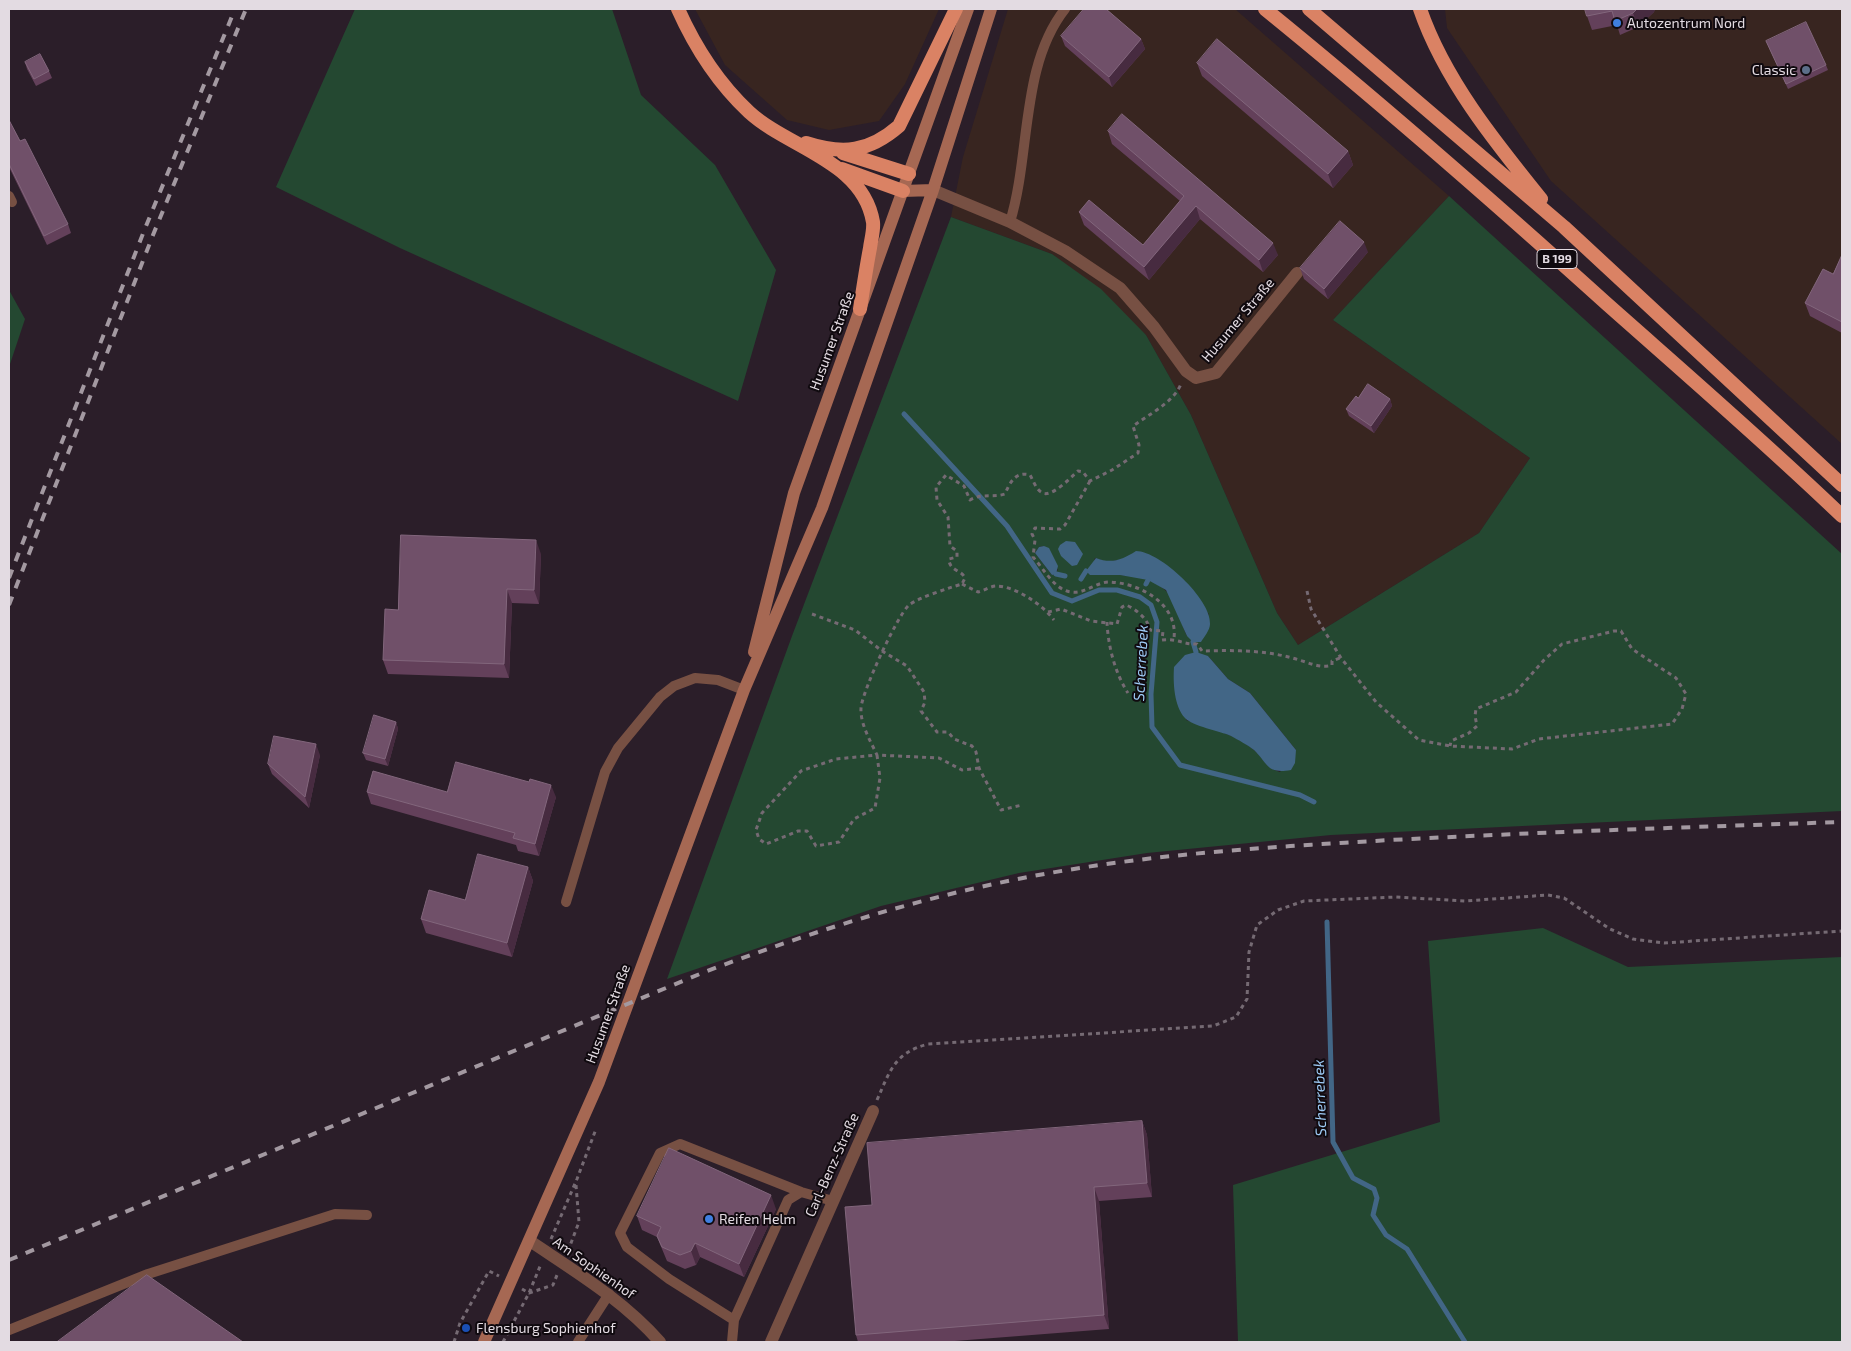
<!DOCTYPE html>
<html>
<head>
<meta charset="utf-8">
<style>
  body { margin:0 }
  #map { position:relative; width:1851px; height:1351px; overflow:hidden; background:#2b1e29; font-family:"Exo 2",sans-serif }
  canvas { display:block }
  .frame { position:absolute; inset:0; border:10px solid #e3dbe2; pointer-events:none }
</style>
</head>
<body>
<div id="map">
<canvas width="1851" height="1351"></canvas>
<div class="frame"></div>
</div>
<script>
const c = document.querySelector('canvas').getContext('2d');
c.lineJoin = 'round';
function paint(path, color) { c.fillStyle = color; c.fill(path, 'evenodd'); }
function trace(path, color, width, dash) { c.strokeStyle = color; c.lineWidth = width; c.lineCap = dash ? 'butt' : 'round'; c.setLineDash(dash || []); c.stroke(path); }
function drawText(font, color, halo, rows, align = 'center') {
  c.font = font + ' "Exo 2",sans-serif'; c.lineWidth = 4; c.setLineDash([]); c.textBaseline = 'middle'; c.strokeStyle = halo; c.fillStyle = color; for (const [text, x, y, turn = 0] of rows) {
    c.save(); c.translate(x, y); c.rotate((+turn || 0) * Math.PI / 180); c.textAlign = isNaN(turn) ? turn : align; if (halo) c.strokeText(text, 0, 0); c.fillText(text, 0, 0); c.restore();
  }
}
const commercial = new Path2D(`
  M695 9H939L905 84 879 121 829 130 787 120 725 65Z
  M1008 9H1235L1449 196 1333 320 1530 458 1479 533 1298 645 1277 613 1191 415 1146 335 1052 254 951 217 963 157Z
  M1445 9H1842V444L1551 181 1447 28Z`);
const green = new Path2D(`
  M355 9H612L641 95 715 165 776 270 738 401 400 248 276 187Z
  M1449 196 1842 554V811L1331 835 1147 853 1019 873 881 906 667 979 792 636 951 217 1052 254 1101 289 1146 335 1191 415 1277 613 1298 645 1479 533 1530 458 1333 320ZM1044 546 1058 570 1052 575 1035 553 1039 547ZM1095 558 1107 562 1125 559 1209 614 1187 636C1182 625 1173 597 1165 590 1146 572 1113 575 1090 575ZM1208 656 1228 679 1250 693 1296 750 1280 772C1264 767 1265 759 1254 750 1236 734 1208 728 1186 720Z
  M9 290 25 319 9 367Z
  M1543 928 1628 967 1842 957V1342H1238L1233 1185 1440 1122 1428 941Z`);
const water = new Path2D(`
  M1066 541 1075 542 1083 554 1077 565 1072 566 1061 556 1058 549 1060 545Z
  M1044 546 1049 548 1058 566 1056 574 1052 575 1035 553 1039 547Z
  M1136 551C1160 551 1212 600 1210 624 1210 630 1204 637 1201 642H1193L1187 636 1166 590 1148 580 1120 575H1090L1086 571 1096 558C1111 564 1122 560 1136 551Z
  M1196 652 1208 656 1228 679 1250 693 1296 750 1295 763 1291 770C1267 774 1269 765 1254 750 1248 745 1238 740 1231 736 1220 731 1192 726 1185 718 1174 706 1173 683 1174 667L1185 655Z`);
const stream = new Path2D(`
  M904 414 1007 526 1052 593 1072 601 1099 590H1117L1140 597 1151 605 1157 622 1151 694 1152 727 1180 765 1300 795 1314 802
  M1056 574 1065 576
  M1081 579 1086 571
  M1146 584 1148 580
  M1193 642 1196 652
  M1327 922 1333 1142 1353 1178 1374 1189 1377 1198 1373 1215 1386 1235 1407 1249 1465 1342`);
const path = new Path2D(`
  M1090 481 1065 525 1060 529 1035 528 1032 534 1035 540 1033 557C1044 569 1055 591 1072 592 1084 594 1097 582 1109 582 1140 583 1178 604 1174 638
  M962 584 978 592C983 591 991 586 996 586 1015 586 1043 605 1054 620
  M1307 591 1311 609 1341 658 1376 702 1419 740 1450 746 1512 749 1539 739 1672 724 1682 709 1686 694 1676 678 1632 649 1621 631H1614L1562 644 1544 660 1516 692 1476 709 1475 716 1477 726 1469 733 1451 741 1450 746
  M1048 612 1061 609 1091 621 1117 624 1122 607 1126 605C1136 609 1148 619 1150 630L1163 631 1162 640C1178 638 1183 645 1197 644L1202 651C1234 650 1269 650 1299 660 1310 663 1321 669 1332 665V661L1340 658
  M812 614 855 630 882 651 907 666 924 692 925 702 921 711 937 732H948L954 739 972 746 976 752 979 768 1001 810 1022 805
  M1107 622C1108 646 1115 673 1128 693
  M877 755 880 778 875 808 854 819 839 842 816 846 807 831H798L766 844 759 839 756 830 762 813 801 771 836 759Z
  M979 768 962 770 939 758 877 755C871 742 860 724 861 708 862 692 897 616 909 605 920 597 949 588 962 584L965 578C962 570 949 571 949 559L957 557V551L950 546 948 517 937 500 936 487 946 475 964 486 970 500C982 493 993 498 1005 494 1010 482 1016 471 1030 475 1033 480 1036 489 1041 492 1050 500 1071 477 1078 471L1083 472 1090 481 1112 470 1138 453 1139 445 1133 426C1148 415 1174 402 1181 384
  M877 1100C890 1071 894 1053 928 1044L1213 1026 1236 1017 1247 999 1249 952 1257 925 1278 910 1304 901 1396 897 1465 901 1548 895 1564 898 1610 929 1633 939 1664 943 1842 931
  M551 1239 577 1179 596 1129
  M568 1251 579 1222 576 1185
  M522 1289 529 1293 553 1285 557 1275
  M454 1342 460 1323 489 1271 499 1276
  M503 1342 529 1293 541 1264`);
const service = new Path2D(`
  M9 196 12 202
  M1010 222C1031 154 1020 66 1065 9
  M566 902 605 772 618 748 660 697 674 686 695 678 718 680 744 690
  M734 1320 669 1279 627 1247 620 1233 660 1153 680 1144 801 1192
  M9 1330 148 1274 335 1214 367 1215
  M578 1342 609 1294
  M732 1342 734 1320 788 1200 801 1192 833 1201`);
const minor = new Path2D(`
  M933 190 1010 222 1065 251 1120 288 1154 327 1186 371 1196 378 1216 373 1297 273
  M530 1241C576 1272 623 1300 660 1342
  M771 1342 873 1111`);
const secondary = new Path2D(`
  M903 191 933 190
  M754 652 794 493 968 9
  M484 1342 599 1082 744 690 822 508 933 190 991 9`);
const trunk = new Path2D(`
  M678 9C695 47 718 83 749 112 788 148 863 161 873 222 874 230 871 240 870 248 866 269 863 289 860 309
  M1265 9C1382 104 1495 203 1607 304 1686 374 1766 443 1842 516
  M1309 9 1564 227 1842 485
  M1420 9C1444 79 1495 142 1541 199
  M806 143C843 155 869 152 899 126L956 9
  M843 153 909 174
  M842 169 903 191`);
const rail = new Path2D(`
  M9 578 144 231 235 9
  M9 605 153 235 246 9
  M9 1260 707 971C811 932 915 899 1023 878 1145 854 1268 847 1391 840 1542 832 1692 827 1842 822`);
const wall = new Path2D(`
  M1585 9H1655L1654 12 1638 27 1620 35 1617 25 1592 30 1587 16Z
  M1061 36 1141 39 1145 49 1112 87 1065 46Z
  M1766 41 1826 65 1828 70 1788 89Z
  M25 62 49 71 52 78 36 86 27 69Z
  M1197 63 1348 151 1353 165 1333 188 1202 76Z
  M9 120 20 141 68 224 71 233 47 245 9 167Z
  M1108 131 1278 255 1263 272 1200 219 1149 280 1084 225 1079 212 1143 245 1180 201 1112 144Z
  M1368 252 1328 299 1304 279 1300 268Z
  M1842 255V333L1810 316 1805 303 1833 274Z
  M1390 399 1392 406 1374 433 1349 416 1346 409Z
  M541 554 539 604 512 603 509 678 388 674 383 660 398 610Z
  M396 722 398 729 388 766 366 760 363 753Z
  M320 755 309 808 272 774 268 764Z
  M367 792H447L556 797 539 856 518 851 516 845 371 804Z
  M528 867 533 881 512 957 426 933 421 919 465 900Z
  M1142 1121 1147 1135 1152 1197 1099 1201 1109 1329 942 1342H858L856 1335 872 1205Z
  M776 1209 744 1277 700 1257 696 1265 685 1269 667 1261 657 1237 642 1230 637 1216Z`);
const shadedWall = new Path2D(`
  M1637 9H1655L1654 12 1638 27 1633 13Z
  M1141 39 1145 49 1112 87 1109 77Z
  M1348 151 1353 165 1333 188 1328 174Z
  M1196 206 1200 219 1149 280 1144 267Z
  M1364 242 1368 252 1328 299 1324 289Z
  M1273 243 1278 255 1263 272 1259 260Z
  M1390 399 1392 406 1374 433 1371 426Z
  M536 540 541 554 539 604 534 590Z
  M507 589 512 603 509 678 504 664Z
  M396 722 398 729 388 766 385 759Z
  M316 744 320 755 309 808 305 797Z
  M551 785 556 797 539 856 535 844Z
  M528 867 533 881 512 957 507 943Z
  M1142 1121 1147 1135 1152 1197 1147 1183Z
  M1094 1187 1099 1201 1109 1329 1104 1315Z
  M771 1195 776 1209 744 1277 739 1264Z
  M695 1243 700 1257 696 1265 691 1251Z`);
const building = new Path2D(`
  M1084 9H1106L1141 39 1109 77 1061 36Z
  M1585 9H1637L1633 13 1615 21 1612 11 1587 16Z
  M1806 22 1826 65 1786 84 1766 41Z
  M1217 39 1348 151 1328 174 1197 63Z
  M40 54 49 71 34 79 25 62Z
  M1122 114 1273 243 1259 260 1196 206 1144 267 1079 212 1089 200 1143 245 1184 196 1108 131Z
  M9 120 20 141 25 139 68 224 44 236 9 164Z
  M1340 221 1364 242 1324 289 1300 268Z
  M1842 255V322L1805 303 1823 269 1833 274Z
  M1368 384 1390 399 1371 426 1346 409 1356 396 1358 398Z
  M401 535 536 540 534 590 507 589 504 664 383 660 385 609 398 610Z
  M374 715 396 722 385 759 363 753Z
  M274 736 316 744 305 797 268 764Z
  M456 762 529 782 530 779 551 785 535 844 513 838 515 833 367 792 373 771 447 792Z
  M478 854 528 867 507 943 421 919 429 890 465 900Z
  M1142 1121 1147 1183 1094 1187 1104 1315 856 1335 845 1207 872 1205 867 1143Z
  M669 1148 771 1195 739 1264 695 1243 691 1251 680 1255 662 1247 657 1236 661 1227 637 1216Z
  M147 1275 243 1342H57Z`);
const markers = [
  [1617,23,5,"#3f7fe0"],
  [1806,70,5,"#5c6f8a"],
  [709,1219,5,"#3f7fe0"],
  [466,1328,5,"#1a4fb4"]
];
const shields = [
  [1557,259,40]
];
const shieldNames = [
  ["B 199",1557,259]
];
const poiNames = [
  ["Autozentrum Nord",1627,23],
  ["Classic",1796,70,"right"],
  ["Reifen Helm",719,1219],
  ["Flensburg Sophienhof",476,1328]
];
const streetNames = [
  ["Husumer Straße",1238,320,-50],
  ["Husumer Straße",832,341,-70],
  ["Husumer Straße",608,1014,-70],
  ["Carl-Benz-Straße",832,1165,-66],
  ["Am Sophienhof",594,1268,35]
];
const waterNames = [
  ["Scherrebek",1141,663,-87],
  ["Scherrebek",1320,1098,-92]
];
paint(commercial, '#382520');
paint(green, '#244831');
paint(water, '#426686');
trace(stream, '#426686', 5);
trace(path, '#756a73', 3, [4, 4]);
trace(service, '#775043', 10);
trace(minor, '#775043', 12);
trace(secondary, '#a66853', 12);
trace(trunk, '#da8264', 14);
trace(rail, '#a399a1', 4, [9, 9]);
paint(wall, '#63405a');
paint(shadedWall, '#472b40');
paint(building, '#705069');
trace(building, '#82667c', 1);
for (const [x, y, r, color] of markers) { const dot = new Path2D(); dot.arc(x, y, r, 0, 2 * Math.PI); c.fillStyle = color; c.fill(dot); trace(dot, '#100a0f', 2); }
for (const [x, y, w] of shields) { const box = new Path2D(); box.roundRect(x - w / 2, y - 9.5, w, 19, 4); c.fillStyle = '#100a0f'; c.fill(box); trace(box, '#e3dbe2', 1); }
drawText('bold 12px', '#e3dbe2', null, shieldNames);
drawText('14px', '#e3dbe2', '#100a0f', poiNames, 'left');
drawText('14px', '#e3dbe2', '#100a0f', streetNames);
drawText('italic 15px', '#9ecbf6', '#100a0f', waterNames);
</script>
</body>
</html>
